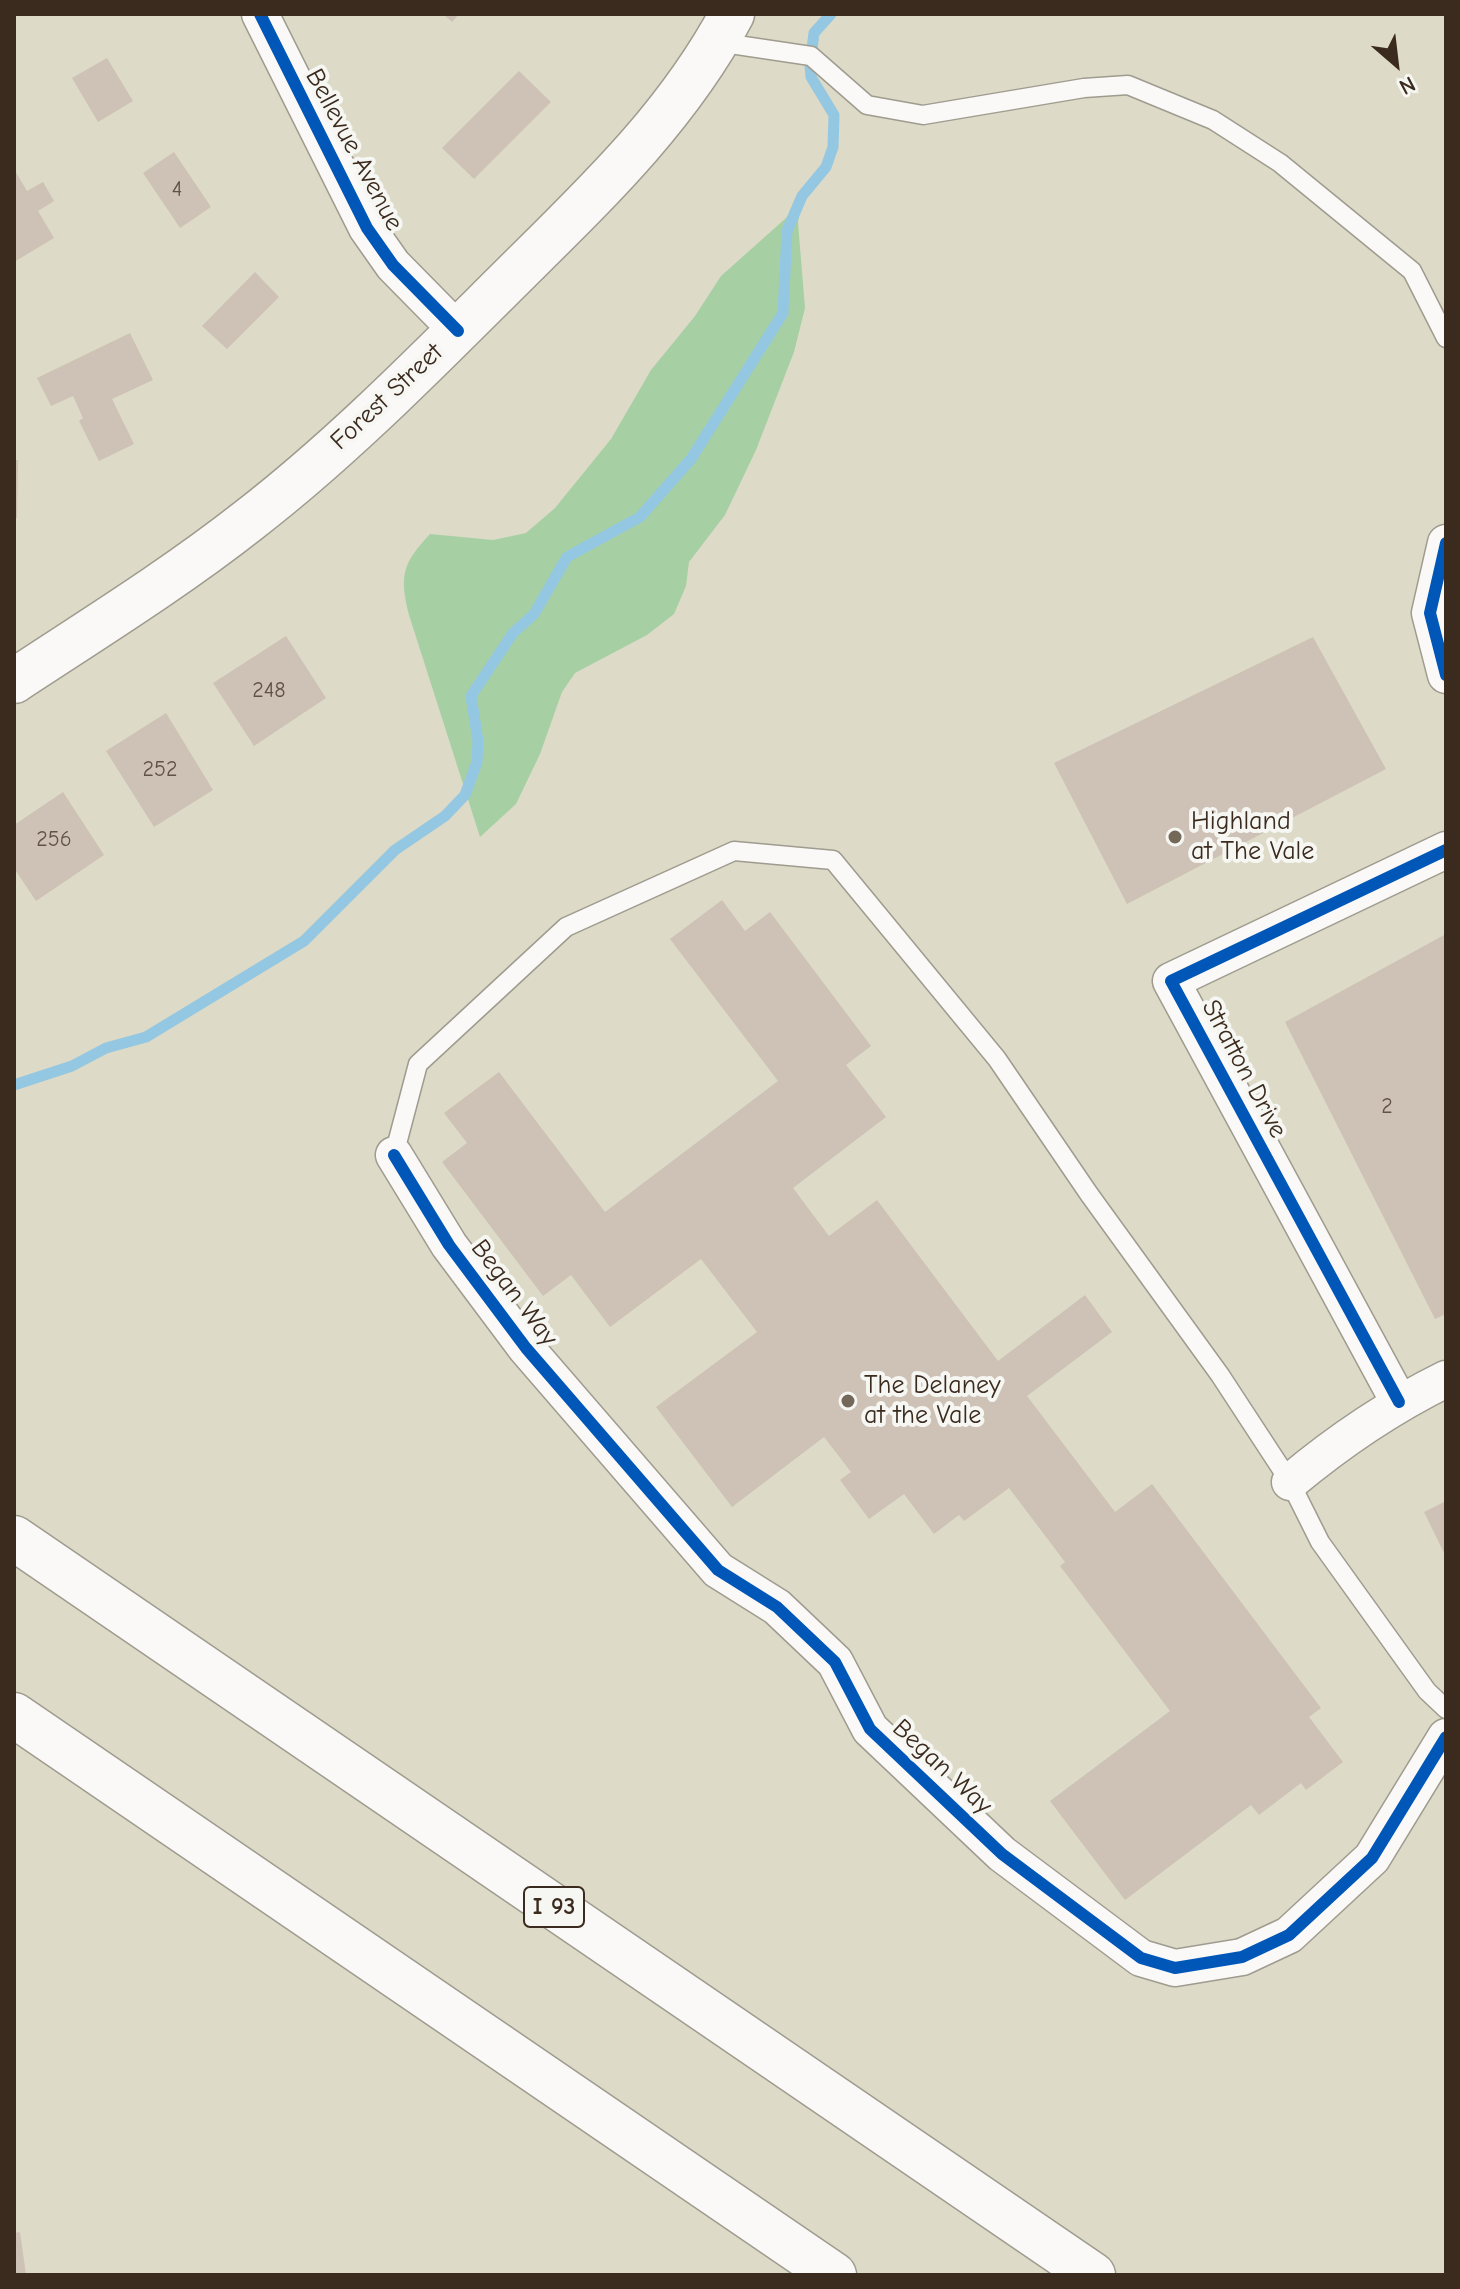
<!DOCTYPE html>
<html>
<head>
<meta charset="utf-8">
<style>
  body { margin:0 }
  #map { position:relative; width:1460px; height:2289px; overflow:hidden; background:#dddac7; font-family:"Comic Neue",sans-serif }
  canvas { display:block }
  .frame { position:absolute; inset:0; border:16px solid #3b2a1e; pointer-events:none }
  .north { position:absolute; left:1356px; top:24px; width:80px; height:80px; -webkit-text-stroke:6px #f6f6f2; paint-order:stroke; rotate:152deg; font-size:22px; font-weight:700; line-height:32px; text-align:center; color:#3b2a1e }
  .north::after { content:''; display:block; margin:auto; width:28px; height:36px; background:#3b2a1e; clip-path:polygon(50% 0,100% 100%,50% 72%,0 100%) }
</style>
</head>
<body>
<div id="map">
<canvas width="1460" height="2289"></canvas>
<div class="frame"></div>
<div class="north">N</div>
</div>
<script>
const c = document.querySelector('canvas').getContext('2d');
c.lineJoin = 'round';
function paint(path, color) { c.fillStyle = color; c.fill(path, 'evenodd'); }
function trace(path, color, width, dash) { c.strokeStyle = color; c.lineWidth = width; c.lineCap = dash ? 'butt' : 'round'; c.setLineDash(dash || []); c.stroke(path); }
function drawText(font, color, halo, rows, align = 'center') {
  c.font = font + ' "Comic Neue",sans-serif'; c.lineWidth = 8; c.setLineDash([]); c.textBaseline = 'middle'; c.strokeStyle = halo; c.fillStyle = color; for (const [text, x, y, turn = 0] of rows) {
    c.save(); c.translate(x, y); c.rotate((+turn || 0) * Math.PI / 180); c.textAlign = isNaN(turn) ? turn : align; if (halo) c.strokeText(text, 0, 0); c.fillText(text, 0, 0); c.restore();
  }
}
const green = new Path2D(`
  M802 196 798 223 805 308 794 352 756 450 725 515 689 562 686 586 674 614 647 635 575 673 562 692 540 754 516 804 480 837 409 615C399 575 403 563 430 534L493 540 526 533 555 508 611 439 651 370 695 316 721 276 786 218Z`);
const stream = new Path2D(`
  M14 1085 72 1066 106 1048 146 1037 304 941 395 850 445 816 465 795 477 762 478 741 471 696 513 633 534 614 567 557 640 517 691 459 783 313 787 231 802 196 826 167 833 147 834 115 811 77 810 65 814 33 831 14`);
const building = new Path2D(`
  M443 14H459L452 22Z
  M107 58 133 101 98 122 72 78Z
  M519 71 551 102 474 179 442 148Z
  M174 152 211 207 180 228 143 173Z
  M14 169 27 191 43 182 54 201 38 211 54 238 14 262Z
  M255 272 279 297 227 349 202 326Z
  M130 333 153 380 112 399 134 444 99 461 79 421 83 418 73 396 51 406 37 378Z
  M14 460H18L17 518H14Z
  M286 636 326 698 254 746 213 683Z
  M1313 637 1386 769 1127 904 1054 763Z
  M166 713 213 790 154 827 106 751Z
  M63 792 104 855 36 901 14 868V825Z
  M722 900 745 931 770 912 871 1046 846 1065 886 1117 793 1188 829 1236 877 1200 998 1361 1085 1295 1112 1332 1027 1396 1115 1512 1152 1484 1321 1708 1309 1717 1343 1762 1306 1790 1301 1783 1259 1815 1251 1805 1125 1900 1050 1801 1170 1711 1060 1566 1065 1562 1009 1488 964 1521 959 1515 934 1534 904 1494 869 1519 840 1480 851 1472 824 1437 732 1507 656 1407 757 1332 701 1259 610 1327 571 1275 543 1296 442 1162 467 1143 444 1113 499 1072 605 1212 778 1081 670 939Z
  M1446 934V1314L1435 1319 1285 1022Z
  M1446 1501V1557L1424 1512Z
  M20 2232 26 2275H14V2233Z`);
const lane = new Path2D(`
  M717 42 811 56 867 105 923 115 1084 88 1128 85 1213 120 1280 163 1412 271 1446 338
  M394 1155 418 1064 566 927 734 851 833 860 997 1059 1089 1194 1220 1375 1290 1482 1320 1542 1427 1691 1446 1709`);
const street = new Path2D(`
  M260 14 367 228 393 265 458 331
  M1446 543 1430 613 1446 675
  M394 1155 449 1245 526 1348 718 1570 777 1607 835 1662 870 1729 1002 1854 1141 1958 1175 1968 1242 1957 1289 1935 1372 1858 1446 1737
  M1399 1402 1171 981 1446 850
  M1290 1482C1339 1441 1389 1407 1446 1379`);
const secondary = new Path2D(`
  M14 681C93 629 174 579 249 520 346 445 433 355 520 269 600 190 679 114 732 14`);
const highway = new Path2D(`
  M14 1538 1093 2275
  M14 1715 834 2275`);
const cycleway = new Path2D(`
  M260 14 367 228 393 265 458 331
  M1446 543 1430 613 1446 675
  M394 1155 449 1245 526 1348 718 1570 777 1607 835 1662 870 1729 1002 1854 1141 1958 1175 1968 1242 1957 1289 1935 1372 1858 1446 1737
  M1399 1402 1171 981 1446 850`);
const markers = [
  [1175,837,8,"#746859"],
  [848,1401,8,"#746859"]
];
const numberNames = [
  ["4",177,190],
  ["248",269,691],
  ["252",160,770],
  ["256",54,840],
  ["2",1387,1107]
];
const shields = [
  [554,1907,60]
];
const shieldNames = [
  ["I 93",554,1907]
];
const streetNames = [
  ["Bellevue Avenue",354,150,62],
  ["Forest Street",387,397,-43],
  ["Stratton Drive",1244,1069,62],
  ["Began Way",514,1293,53],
  ["Began Way",942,1767,43]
];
const poiNames = [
  ["Highland",1191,822],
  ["at The Vale",1191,852],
  ["The Delaney",864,1386],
  ["at the Vale",864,1416]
];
paint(green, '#a6d0a4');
trace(stream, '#94c7e2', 11);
paint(building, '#cdc2b5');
trace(lane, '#9f9b8f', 21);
trace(street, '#9f9b8f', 39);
trace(secondary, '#9f9b8f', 47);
trace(highway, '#9f9b8f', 47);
trace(lane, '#faf9f7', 18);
trace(street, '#faf9f7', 36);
trace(secondary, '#faf9f7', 44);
trace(highway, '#faf9f7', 44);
trace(cycleway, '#0057b8', 12);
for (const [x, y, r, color] of markers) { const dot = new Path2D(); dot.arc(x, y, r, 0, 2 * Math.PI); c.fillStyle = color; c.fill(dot); trace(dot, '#f6f6f2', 3); }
drawText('22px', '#615245', null, numberNames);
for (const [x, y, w] of shields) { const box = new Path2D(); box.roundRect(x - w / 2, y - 20, w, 40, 6); c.fillStyle = '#f6f6f2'; c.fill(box); trace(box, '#3b2a1e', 2); }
drawText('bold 24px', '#3b2a1e', null, shieldNames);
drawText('26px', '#3b2a1e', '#f6f6f2', streetNames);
drawText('26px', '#3b2a1e', '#f6f6f2', poiNames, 'left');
</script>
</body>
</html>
